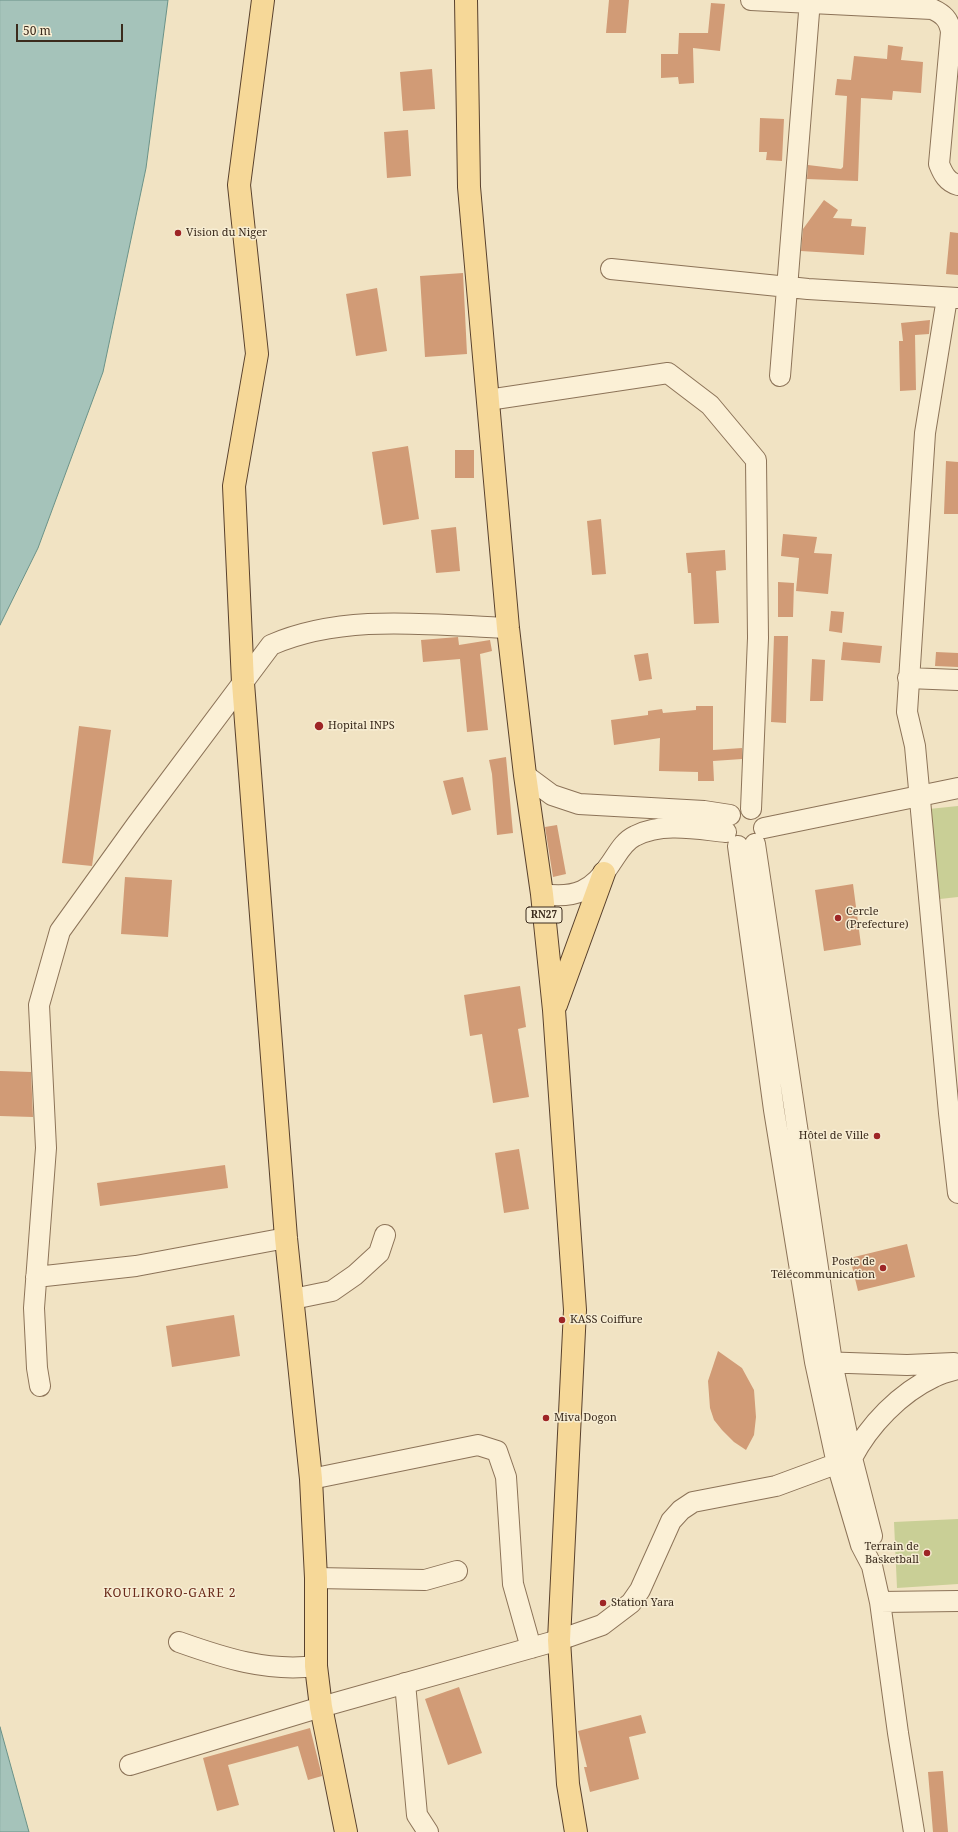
<!DOCTYPE html>
<html>
<head>
<meta charset="utf-8">
<style>
  body { margin:0 }
  #map { position:relative; width:958px; height:1832px; overflow:hidden; background:#f1e3c3; font-family:"Noto Serif",serif }
  canvas { display:block }
  .scale { position:absolute; left:16px; top:24px; width:107px; height:18px; box-sizing:border-box; border:2px solid #3b2b1d; border-top:0; padding-left:5px; font-size:12px; line-height:14px; white-space:nowrap; color:#3b2b1d; -webkit-text-stroke:3px #f7edd3; paint-order:stroke }
</style>
</head>
<body>
<div id="map">
<canvas width="958" height="1832"></canvas>
<div class="scale">50 m</div>
</div>
<script>
const c = document.querySelector('canvas').getContext('2d');
c.lineJoin = 'round';
function paint(path, color) { c.fillStyle = color; c.fill(path, 'evenodd'); }
function trace(path, color, width, dash) { c.strokeStyle = color; c.lineWidth = width; c.lineCap = dash ? 'butt' : 'round'; c.setLineDash(dash || []); c.stroke(path); }
function drawText(font, color, halo, rows, align = 'center') {
  c.font = font + ' "Noto Serif",serif'; c.lineWidth = 3; c.setLineDash([]); c.textBaseline = 'middle'; c.strokeStyle = halo; c.fillStyle = color; for (const [text, x, y, turn = 0] of rows) {
    c.save(); c.translate(x, y); c.rotate((+turn || 0) * Math.PI / 180); c.textAlign = isNaN(turn) ? turn : align; if (halo) c.strokeText(text, 0, 0); c.fillText(text, 0, 0); c.restore();
  }
}
const green = new Path2D(`
  M958 806V897L940 899 929 809Z
  M958 1519V1584L897 1588 894 1522Z`);
const water = new Path2D(`
  M0 0H168L146 168 103 372 38 548 0 625Z
  M0 1727 29 1832H0Z`);
const building = new Path2D(`
  M609 0H629L626 33H606Z
  M711 3 725 4 720 51 693 48 694 83 679 84 678 77 661 78V54H678L679 33H708Z
  M888 45 903 47 901 60 923 62 921 93 893 91 892 100 861 98 858 181 807 179 808 165 841 169 843 167 847 96 835 95 837 79 851 80 854 56 887 59Z
  M432 69 435 109 403 111 400 72Z
  M760 118 784 119 782 161 766 160 767 152H759Z
  M408 130 411 176 387 178 384 132Z
  M824 200 838 210 833 218 852 219 851 226 866 227 864 255 801 251 803 229Z
  M950 232 958 233V275L946 274Z
  M463 273 467 354 425 357 420 276Z
  M377 288 387 351 356 356 346 294Z
  M930 320 929 334 915 335 916 390 900 391 899 341H903L901 323Z
  M408 446 419 519 383 525 372 452Z
  M455 450H474V478H455Z
  M946 461 958 462V514H944Z
  M601 519 606 574 592 575 587 521Z
  M456 527 460 571 436 573 431 530Z
  M783 534 817 537 814 553 832 554 828 594 796 591 799 558 781 556Z
  M725 550 726 570 716 571 719 623 694 624 691 573H688L686 553Z
  M778 582 794 583 793 617H778Z
  M831 611 844 612 842 633 829 631Z
  M774 636H788L786 723 771 722Z
  M458 637 459 645 490 640 492 651 480 654 488 730 467 732 460 659 423 662 421 640Z
  M843 642 882 646 880 663 841 660Z
  M936 652 958 653V667L935 666Z
  M648 653 652 679 639 681 634 655Z
  M812 659 825 660 823 701H810Z
  M696 706H713V750L742 748V759L713 761 714 781H698V772L659 771 660 738 614 745 611 720 648 715V711L662 709 663 713 696 710Z
  M79 726 111 730 92 866 62 863Z
  M506 757 513 833 497 835 492 774 489 760Z
  M463 777 471 810 452 815 443 781Z
  M557 825 566 874 553 877 545 827Z
  M125 877 172 880 168 937 121 934Z
  M853 884 861 945 824 951 815 890Z
  M520 986 526 1027 518 1029 529 1097 493 1103 482 1034 470 1036 464 995Z
  M0 1071 31 1072 33 1117 0 1116Z
  M519 1149 529 1209 504 1213 495 1153Z
  M225 1165 228 1188 100 1206 97 1183Z
  M907 1244 915 1277 858 1291 850 1258Z
  M234 1315 240 1356 172 1367 166 1326Z
  M718 1351 742 1368 754 1390 756 1417 754 1435 746 1450 734 1442 722 1430 714 1420 710 1408 708 1381Z
  M459 1687 482 1753 448 1765 425 1699Z
  M641 1715 646 1733 629 1737 639 1779 590 1792 584 1767H587L578 1731Z
  M310 1728 322 1776 308 1780 298 1746 228 1765 239 1805 217 1811 203 1758Z
  M943 1771 948 1832H933L928 1772Z`);
const minor = new Path2D(`
  M751 0 932 9C943 14 949 19 951 32L939 164C943 174 947 182 958 185
  M611 269 808 289 958 298
  M947 298 925 433 907 712 915 746 949 1113 958 1193
  M780 376 810 0
  M488 400 668 373 710 405 756 460 758 638 751 809
  M908 678 958 680
  M525 775 552 795 579 804 704 811 730 815
  M764 828 958 788
  M755 844 832 1362 852 1458 872 1536
  M738 846 774 1110 815 1362 837 1464 861 1545 872 1566 880 1602 898 1733 914 1832
  M542 894C575 899 593 891 611 863 618 853 624 841 635 836 663 822 696 829 726 832
  M36 1277 136 1266 286 1238
  M293 1299 332 1291 355 1275 379 1253 385 1235
  M820 1362 907 1365 954 1363
  M40 1386 37 1368 34 1308 46 1148 39 1005 60 931 137 824 271 645C344 613 431 625 508 628
  M311 1479 478 1445 497 1451 506 1477 513 1584 531 1648
  M316 1578 425 1580 457 1571
  M880 1602 958 1601
  M179 1642C224 1658 267 1672 316 1666
  M405 1683 417 1815 428 1832
  M130 1765 321 1707 559 1640 602 1625 631 1603 640 1590 671 1521 681 1510 693 1502 776 1486 852 1458C869 1425 900 1393 934 1377 942 1373 950 1371 958 1369`);
const major = new Path2D(`
  M263 0 239 185 257 354 234 486 243 683 286 1238 311 1479 316 1578V1666L321 1707 346 1832
  M466 0 469 187 508 628 525 775 542 894 554 1010 575 1310 559 1640 568 1784 576 1832
  M556 1005 604 873`);
const markers = [
  [178,233,4,"#9e2526"],
  [319,726,5,"#9e2526"],
  [838,918,4,"#9e2526"],
  [877,1136,4,"#9e2526"],
  [883,1268,4,"#9e2526"],
  [562,1320,4,"#9e2526"],
  [546,1418,4,"#9e2526"],
  [927,1553,4,"#9e2526"],
  [603,1603,4,"#9e2526"]
];
const shields = [
  [544,915,36]
];
const shieldNames = [
  ["RN27",544,915]
];
const poiNames = [
  ["Vision du Niger",186,233],
  ["Hopital INPS",328,726],
  ["Cercle",846,912],
  ["(Prefecture)",846,925],
  ["Hôtel de Ville",869,1136,"right"],
  ["Poste de",875,1262,"right"],
  ["Télécommunication",875,1275,"right"],
  ["KASS Coiffure",570,1320],
  ["Miva Dogon",554,1418],
  ["Terrain de",919,1547,"right"],
  ["Basketball",919,1560,"right"],
  ["Station Yara",611,1603]
];
const neighbourhoodNames = [
  ["KOULIKORO-GARE 2",170,1594]
];
paint(green, '#c9cf96');
paint(water, '#a5c3ba');
trace(water, '#6b9288', 1);
paint(building, '#d19b76');
trace(minor, '#8c7358', 22);
trace(major, '#59412d', 24);
trace(minor, '#fbf0d6', 20);
trace(major, '#f6d898', 22);
for (const [x, y, r, color] of markers) { const dot = new Path2D(); dot.arc(x, y, r, 0, 2 * Math.PI); c.fillStyle = color; c.fill(dot); trace(dot, '#f7edd3', 1.5); }
for (const [x, y, w] of shields) { const box = new Path2D(); box.roundRect(x - w / 2, y - 8, w, 16, 3); c.fillStyle = '#f7edd3'; c.fill(box); trace(box, '#3b2b1d', 1); }
drawText('bold 10px', '#3b2b1d', null, shieldNames);
drawText('11px', '#3b2b1d', '#f7edd3', poiNames, 'left');
c.letterSpacing = '1px';
drawText('12px', '#6a2a1a', '#f7edd3', neighbourhoodNames);
c.letterSpacing = '0px';
</script>
</body>
</html>
